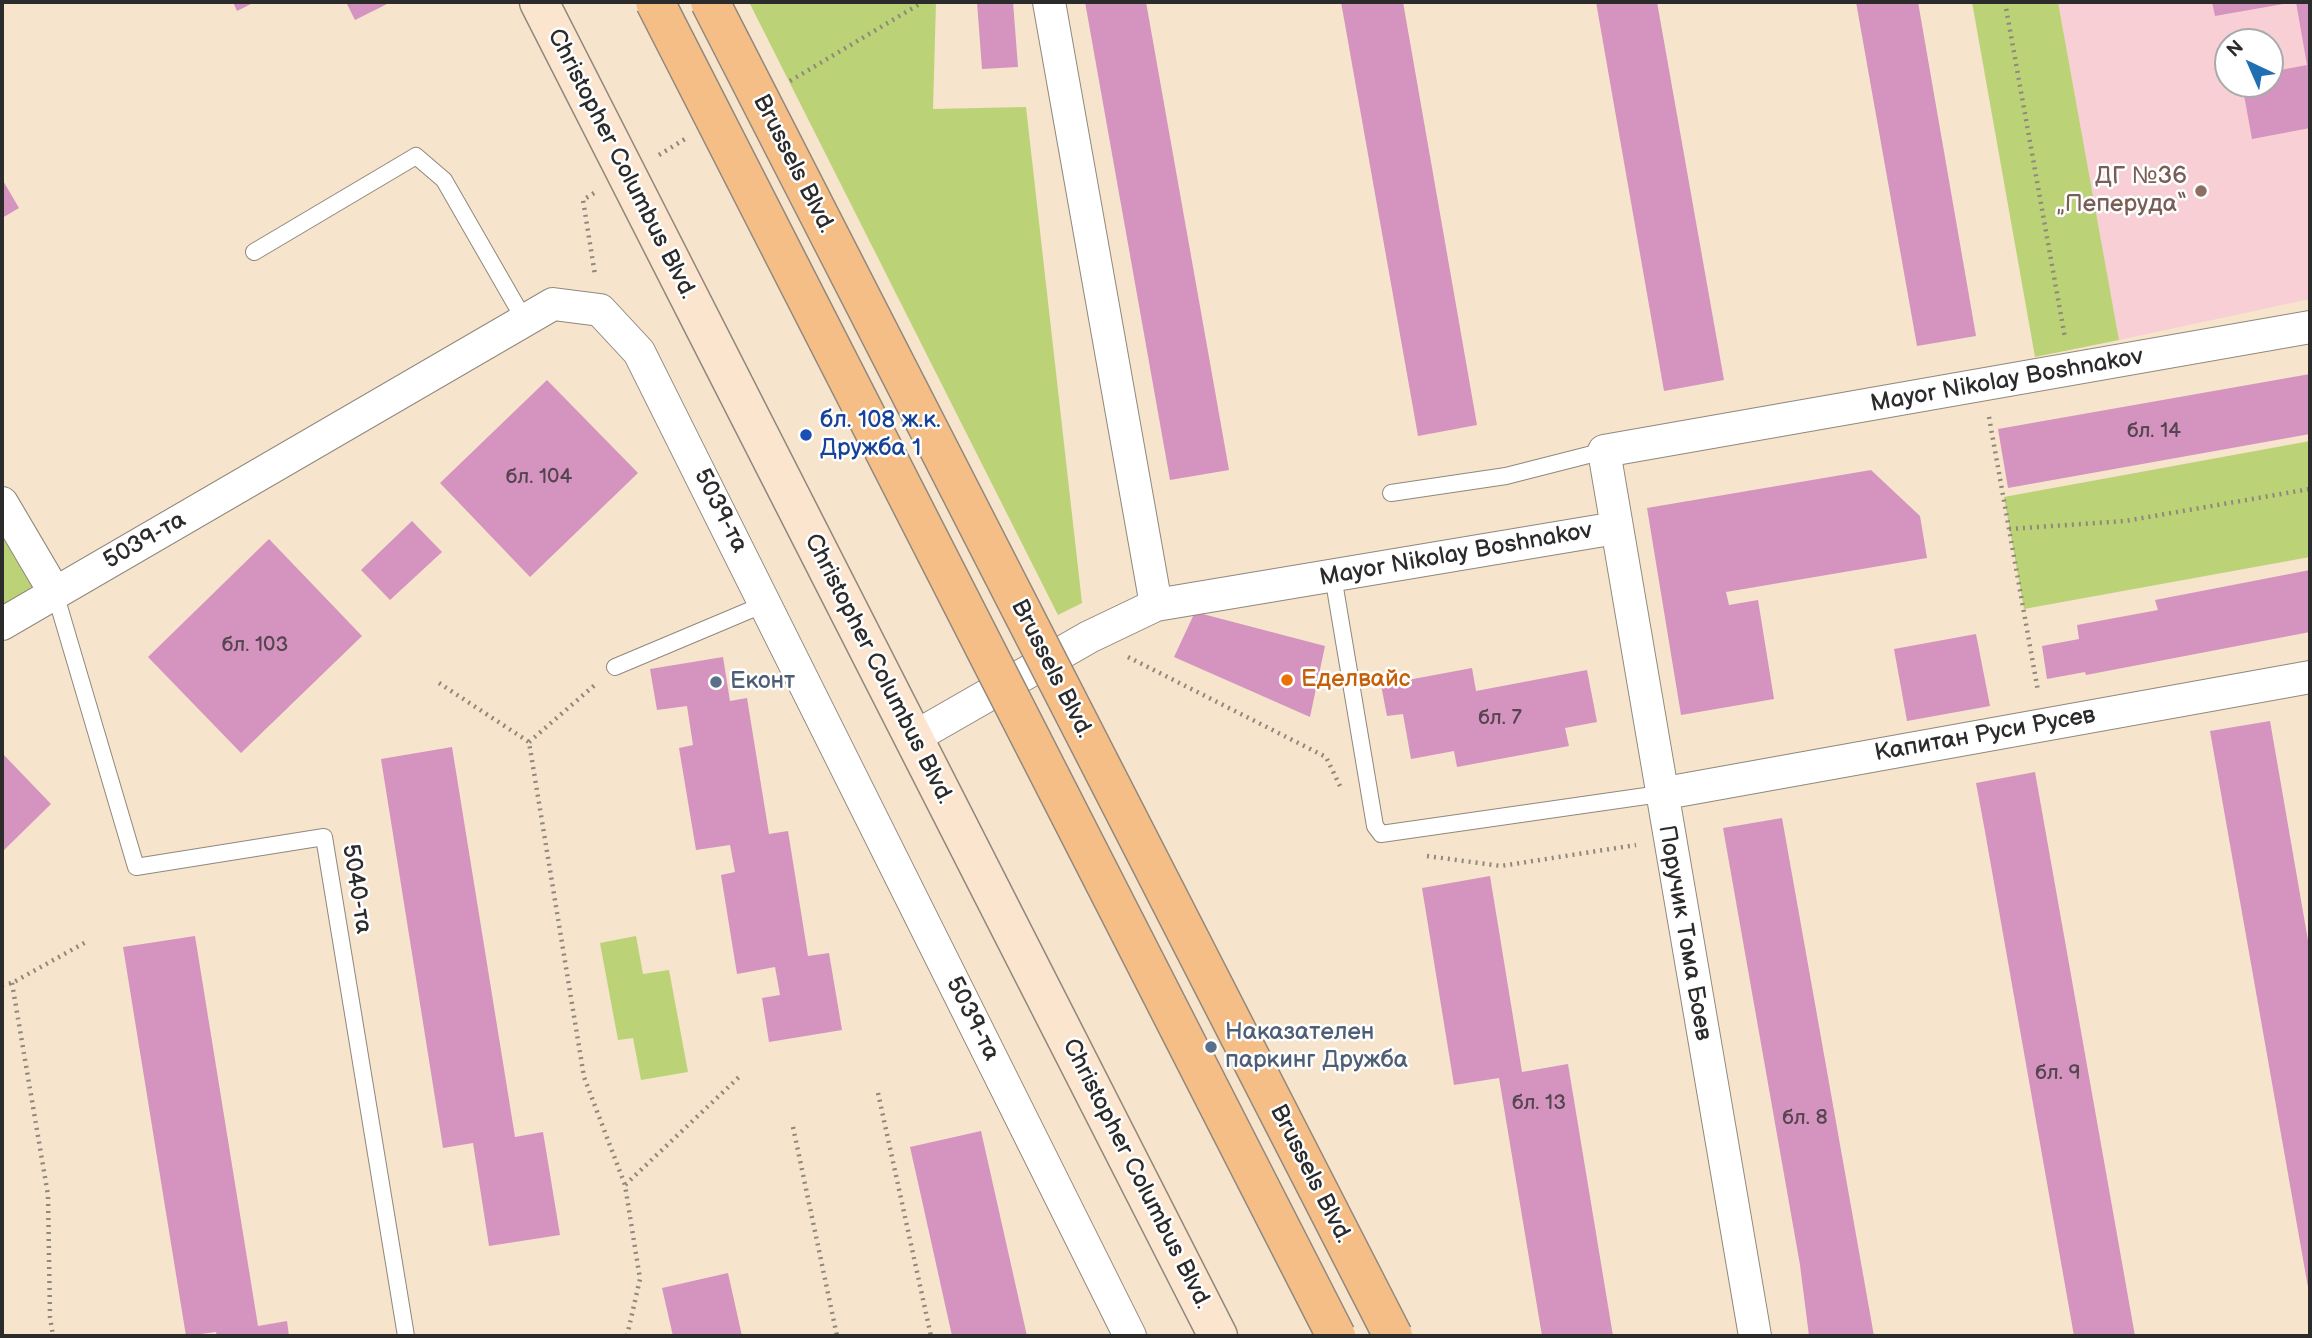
<!DOCTYPE html>
<html>
<head>
<meta charset="utf-8">
<style>
  body { margin:0 }
  #map { position:relative; width:2312px; height:1338px; overflow:hidden; background:#f6e4cd; font-family:"Balsamiq Sans",sans-serif }
  canvas { display:block }
  .frame { position:absolute; inset:0; border:4px solid #2b2b2b; pointer-events:none }
  .north { position:absolute; left:2214px; top:28px; width:70px; height:70px; box-sizing:border-box; background:#fff; border:2px solid #aaa; border-radius:50%; rotate:316deg; font-size:19px; font-weight:700; line-height:28px; text-align:center; color:#2b2b2b }
  .north::after { content:''; display:block; margin:auto; width:24px; height:32px; background:#1f6fb2; clip-path:polygon(50% 0,100% 100%,50% 72%,0 100%) }
</style>
</head>
<body>
<div id="map">
<canvas width="2312" height="1338"></canvas>
<div class="frame"></div>
<div class="north">N</div>
</div>
<script>
const c = document.querySelector('canvas').getContext('2d');
c.lineJoin = 'round';
function paint(path, color) { c.fillStyle = color; c.fill(path, 'evenodd'); }
function trace(path, color, width, dash) { c.strokeStyle = color; c.lineWidth = width; c.lineCap = dash ? 'butt' : 'round'; c.setLineDash(dash || []); c.stroke(path); }
function drawText(font, color, halo, rows, align = 'center') {
  c.font = font + ' "Balsamiq Sans",sans-serif'; c.lineWidth = 5; c.setLineDash([]); c.textBaseline = 'middle'; c.strokeStyle = halo; c.fillStyle = color; for (const [text, x, y, turn = 0] of rows) {
    c.save(); c.translate(x, y); c.rotate((+turn || 0) * Math.PI / 180); c.textAlign = isNaN(turn) ? turn : align; if (halo) c.strokeText(text, 0, 0); c.fillText(text, 0, 0); c.restore();
  }
}
const built = new Path2D(`
  M2058 2H2310V299L2119 340ZM2228 42H2270V84H2228Z`);
const green = new Path2D(`
  M749 2H936L933 109 1026 107 1082 603 1058 615Z
  M1972 2H2058L2119 340 2035 357Z
  M2310 441V557L2024 609 2004 497Z
  M2 503 55 593 2 624Z
  M636 936 643 974 669 970 688 1072 641 1080 633 1038 618 1040 600 943Z`);
const building = new Path2D(`
  M233 2H255L237 11Z
  M346 2H391L355 20Z
  M977 2H1013L1018 67 982 69Z
  M1085 2H1146L1229 470 1170 480Z
  M1341 2H1403L1477 425 1418 436Z
  M1596 2H1657L1724 380 1664 391Z
  M1856 2H1918L1976 336 1917 346Z
  M2212 2H2289V3L2215 16Z
  M2296 2H2310V128L2252 139 2242 84H2270V72L2307 65Z
  M2 179 19 208 2 218Z
  M2310 374V434L2008 488 1998 429Z
  M547 380 638 473 530 577 440 483Z
  M1871 470 1920 516 1927 558 1726 592 1729 605 1758 600 1774 699 1681 715 1647 508Z
  M412 521 442 552 390 600 361 570Z
  M269 539 362 636 241 753 148 657Z
  M2310 570V632L2086 675 2085 672 2047 679 2042 646 2079 639 2077 625 2158 610 2155 600Z
  M1195 612 1325 646 1310 717 1174 657Z
  M1976 634 1990 706 1907 721 1894 649Z
  M723 657 730 701 747 698 769 834 788 831 808 956 829 953 842 1030 769 1042 762 998 780 995 775 967 737 974 721 875 735 872 730 845 696 850 679 748 693 745 687 706 657 710 650 669Z
  M1472 668 1476 691 1587 670 1597 722 1565 728 1569 746 1457 767 1454 751 1411 759 1403 714 1387 716 1381 685Z
  M2270 721 2310 952 2309 1293 2210 731Z
  M452 747 515 1137 543 1132 560 1235 489 1246 473 1143 443 1148 381 759Z
  M2 753 51 804 2 852Z
  M2035 772 2135 1336H2074L1984 826 1976 783Z
  M1782 818 1874 1336H1809L1800 1265 1723 828Z
  M1490 876 1522 1072 1568 1064 1613 1336H1542L1499 1078 1454 1085 1422 888Z
  M195 936 258 1326 287 1321 289 1336H217L216 1332 186 1336 123 947Z
  M981 1131 1027 1336H952L921 1196 910 1147Z
  M728 1273 742 1336H673L662 1288Z`);
const path = new Path2D(`
  M2005 2 2065 338
  M790 81 923 2
  M659 155 685 139
  M594 193 583 200 595 275
  M1989 417 2038 691
  M2009 529 2125 521 2310 489
  M1128 657 1326 757 1340 786
  M439 683 529 742 584 1077 625 1185
  M529 742 597 683
  M1427 856 1501 866 1636 845
  M12 983 48 1195 50 1317 53 1336
  M2 985 12 983 86 942
  M878 1093 931 1336
  M793 1127 837 1336
  M627 1336 640 1279 625 1185 739 1077`);
const lane = new Path2D(`
  M254 252 416 156 444 180 525 321
  M1391 493 1506 476 1604 451
  M1333 576 1375 826 1381 834 1660 794
  M55 593 136 867 324 837 406 1336
  M615 667 767 603`);
const street = new Path2D(`
  M1049 2 1156 605
  M2 503 55 593
  M2 624 553 304 600 310 639 352 1130 1336
  M913 738 1089 637 1156 605 1616 528
  M1660 794 2310 677
  M1755 1336 1604 451 2310 327`);
const secondary = new Path2D(`
  M539 2 1218 1336`);
const primaryBridge = new Path2D(`
  M655 2 1336 1336
  M710 2 1393 1336`);
const markers = [
  [2201,191,7,"#8d6e63"],
  [806,435,7,"#1a4fb4"],
  [1287,680,7,"#e8710a"],
  [716,682,7,"#5c6f8a"],
  [1211,1047,7,"#5c6f8a"]
];
const numberNames = [
  ["бл. 14",2154,432],
  ["бл. 104",539,478],
  ["бл. 103",255,646],
  ["бл. 7",1500,719],
  ["бл. 9",2058,1074],
  ["бл. 13",1539,1104],
  ["бл. 8",1805,1119]
];
const streetNames = [
  ["Christopher Columbus Blvd.",621,164,63],
  ["Brussels Blvd.",793,164,63],
  ["Мayor Nikolay Boshnakov",2007,381,-10],
  ["5039-та",720,511,63],
  ["5039-та",145,541,-30],
  ["Мayor Nikolay Boshnakov",1456,555,-10],
  ["Christopher Columbus Blvd.",878,669,63],
  ["Brussels Blvd.",1051,669,63],
  ["Капитан Руси Русев",1985,735,-10],
  ["5040-та",356,889,81],
  ["Поручик Тома Боев",1684,933,80],
  ["5039-та",972,1019,63],
  ["Christopher Columbus Blvd.",1136,1174,63],
  ["Brussels Blvd.",1310,1174,63]
];
const educationNames = [
  ["ДГ №36",2187,177],
  ["„Пеперуда“",2187,205]
];
const transitNames = [
  ["бл. 108 ж.к.",820,421],
  ["Дружба 1",820,449]
];
const foodNames = [
  ["Еделвайс",1301,680]
];
const serviceNames = [
  ["Еконт",730,682],
  ["Наказателен",1225,1033],
  ["паркинг Дружба",1225,1061]
];
paint(built, '#f7cfd5');
paint(green, '#bbd277');
paint(building, '#d494bf');
trace(lane, '#90887c', 18);
trace(street, '#90887c', 34);
trace(secondary, '#90887c', 41);
trace(path, '#90887c', 4.5, [2, 5]);
trace(lane, '#fff', 16);
trace(street, '#fff', 32);
trace(secondary, '#fbe5cf', 38);
trace(primaryBridge, '#90887c', 41, []);
trace(primaryBridge, '#f6be87', 38);
for (const [x, y, r, color] of markers) { const dot = new Path2D(); dot.arc(x, y, r, 0, 2 * Math.PI); c.fillStyle = color; c.fill(dot); trace(dot, '#fff', 2.5); }
drawText('21px', '#554550', null, numberNames);
drawText('24px', '#2b2b2b', '#fff', streetNames);
drawText('24px', '#785e54', '#fff', educationNames, 'right');
drawText('24px', '#164399', '#fff', transitNames, 'left');
drawText('24px', '#c56008', '#fff', foodNames, 'left');
drawText('24px', '#4e5e75', '#fff', serviceNames, 'left');
</script>
</body>
</html>
